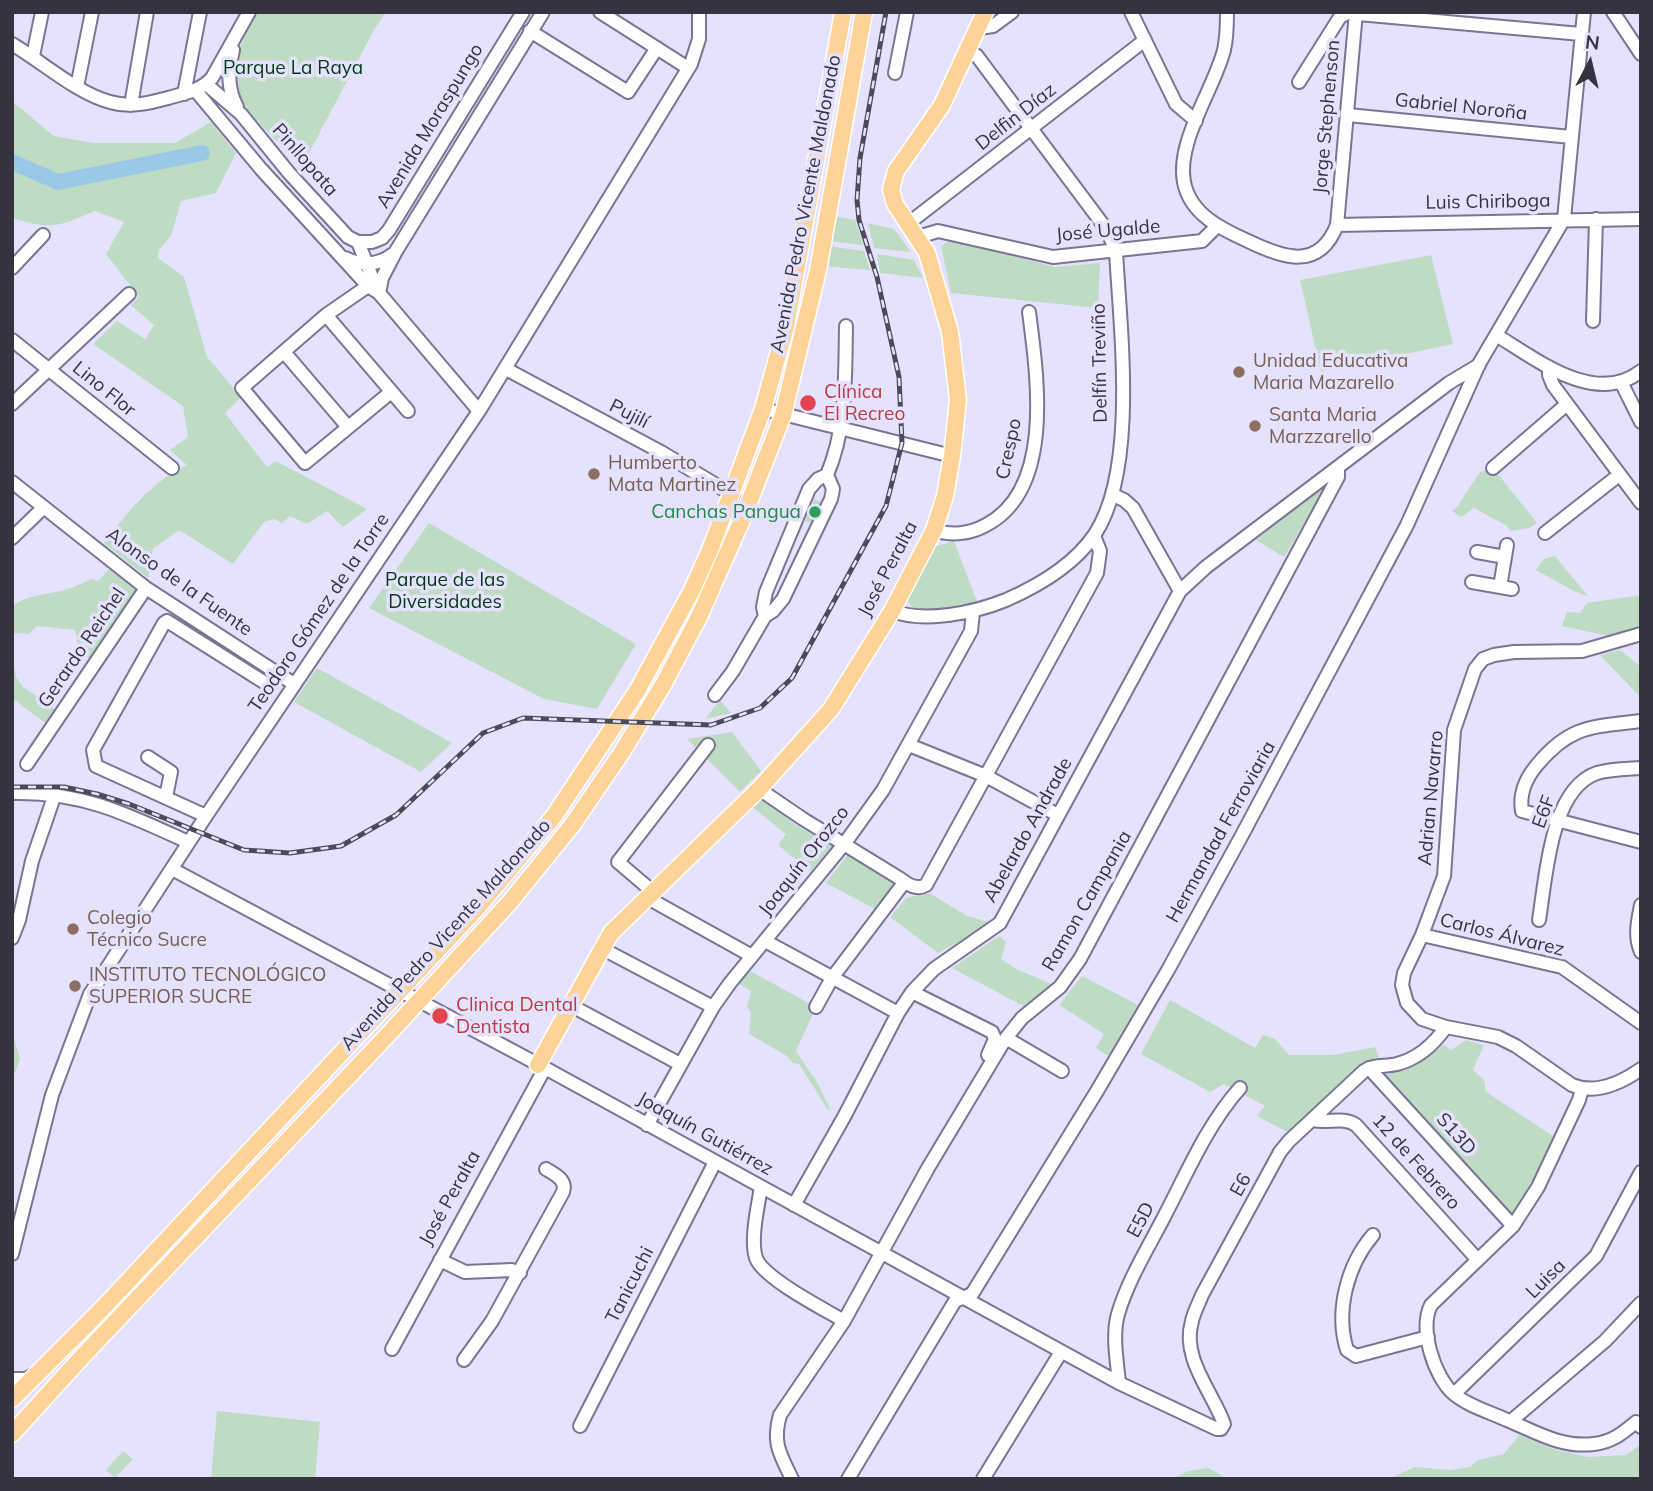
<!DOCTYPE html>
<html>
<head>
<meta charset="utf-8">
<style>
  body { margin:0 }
  #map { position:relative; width:1653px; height:1491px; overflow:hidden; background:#e5e2fd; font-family:Mulish,sans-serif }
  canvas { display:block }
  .frame { position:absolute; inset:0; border:14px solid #353340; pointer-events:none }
  .north { position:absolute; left:1555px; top:28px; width:70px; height:70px; -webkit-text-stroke:5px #e5e2fd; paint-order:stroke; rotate:7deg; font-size:19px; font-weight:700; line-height:28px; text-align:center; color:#353340 }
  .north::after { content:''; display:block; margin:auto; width:24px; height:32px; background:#353340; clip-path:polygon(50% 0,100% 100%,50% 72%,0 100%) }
</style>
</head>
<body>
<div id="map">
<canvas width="1653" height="1491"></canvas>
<div class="frame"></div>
<div class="north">N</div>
</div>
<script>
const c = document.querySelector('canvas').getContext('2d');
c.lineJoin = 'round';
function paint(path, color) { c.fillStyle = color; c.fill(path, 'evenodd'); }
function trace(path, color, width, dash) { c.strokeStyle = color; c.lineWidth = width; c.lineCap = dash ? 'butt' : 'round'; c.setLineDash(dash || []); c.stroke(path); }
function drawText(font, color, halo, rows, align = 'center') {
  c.font = font + ' Mulish,sans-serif'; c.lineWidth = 7; c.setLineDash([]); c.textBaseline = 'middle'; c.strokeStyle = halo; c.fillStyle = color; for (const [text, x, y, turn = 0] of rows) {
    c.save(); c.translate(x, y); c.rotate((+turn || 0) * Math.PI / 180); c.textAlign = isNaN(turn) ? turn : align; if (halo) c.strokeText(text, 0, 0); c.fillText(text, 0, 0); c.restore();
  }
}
const green = new Path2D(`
  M256 12H386L374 30 302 166C287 150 236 104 232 84 229 65 249 30 256 12Z
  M12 101 54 136 93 143H175L211 122 236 153 216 193 181 201 171 236 159 250 158 258 184 277 207 357 241 397 225 413 267 467 276 461 367 509 343 527 327 511 307 524 290 516 282 523 274 519 264 522 233 564 179 530 153 549 148 578 104 543C126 514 153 480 187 465L170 450 188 437 183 406 93 344 117 321 145 339 154 325 131 305 139 297 106 254 124 222 95 211C57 227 52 230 12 218Z
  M834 216 855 220 864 245 827 241Z
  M868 223 894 229 911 252 874 248Z
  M951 240 1055 267 1100 263 1098 308 951 293 941 246Z
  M827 246 864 251 870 270 823 266Z
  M877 254 914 260 923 278 880 273Z
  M1431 255 1453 344 1321 372 1300 280Z
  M1493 468 1537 523 1529 528 1510 531 1507 526 1474 508 1461 517 1452 511 1457 507 1480 472Z
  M1329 481 1284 557 1256 540Z
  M814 499 825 503 815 524 805 521Z
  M429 523 636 644 597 709 544 699 369 608Z
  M954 541 979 607 923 611 913 608 906 599 930 548Z
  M1555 556 1588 596 1574 591 1536 570 1544 559Z
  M112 566 144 590 94 660 75 651 78 645 75 630 37 626 29 634 16 633 12 635V607C26 595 44 595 60 591 71 589 82 583 92 579L98 581Z
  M1641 595V627L1608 636 1562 626 1567 612 1580 613 1587 603Z
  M1620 650 1641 667V698L1600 655Z
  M12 653 16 677 23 687 58 711 49 726 12 698Z
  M317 668 452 743 421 772 294 702Z
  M720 700 731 713 705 719Z
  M732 732 761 771 740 792 687 739Z
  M761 796 794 824 833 846 810 871 778 845 786 834 751 806Z
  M849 853 898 884 877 910 826 883Z
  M923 894H931L967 916 993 923 938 953 890 917 906 898Z
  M999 936 1006 942 1001 959 1016 969 1056 986 1027 1008 952 968Z
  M750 971 816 1007 796 1051 817 1082 830 1109 828 1110 799 1064 793 1063 787 1056 749 1034 751 1013 747 1007 751 991 739 984Z
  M1082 976 1142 1007 1113 1059 1096 1048 1104 1034 1059 1005Z
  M1170 1000 1255 1048 1263 1035 1275 1039 1289 1055H1333L1375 1047 1380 1060 1368 1063 1291 1134 1257 1116 1265 1106 1224 1084 1210 1092 1141 1054Z
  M12 1032 20 1059 12 1080Z
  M1466 1040 1484 1045 1473 1070 1484 1080 1486 1092 1556 1138 1523 1208 1511 1219 1380 1076 1406 1070 1444 1045 1451 1050Z
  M217 1411 320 1422 315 1479H211Z
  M1519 1435 1553 1449 1588 1457 1626 1455 1641 1444V1479H1388L1415 1467 1450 1470 1470 1467 1478 1460 1504 1454Z
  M123 1451 133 1459 115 1478 106 1470Z
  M1208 1468 1228 1479H1172L1188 1471Z`);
const river = new Path2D(`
  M12 162 58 182 202 153`);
const minor = new Path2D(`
  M600 12 688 68
  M1131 12 1176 104 1196 121
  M1227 12C1227 25 1227 37 1224 50 1214 89 1176 142 1184 182 1190 214 1221 229 1248 241 1283 258 1319 271 1337 225L1356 12
  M1613 12 1641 54
  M979 28 993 26 1012 12
  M530 31 628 92 657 48
  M12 44C41 61 78 94 110 102 130 108 149 103 168 98 185 93 200 91 212 78L249 12
  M233 50C228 71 227 88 237 107
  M33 56 42 12
  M895 73 907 12
  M1299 82 1340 17 1347 13 1581 34
  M206 84 241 114 289 173 348 237 358 242H372L382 238 389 230 523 12
  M77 87 92 12
  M196 91 261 169 368 286 379 293 479 411
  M184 94 200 12
  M131 105 147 12
  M1348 115 1571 137
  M909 223 1145 40
  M1337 225 1641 219
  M918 237 938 231 1053 257 1202 241 1216 227
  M358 242 378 292
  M345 258C362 266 378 266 393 254
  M12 268 43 235
  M368 286 326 315 242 388 305 463 391 392
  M379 293 382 278 396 251 543 12
  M326 315 408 411
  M1593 321 1596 219
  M1496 335C1536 359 1595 407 1641 371
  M12 340 172 468
  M284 352 348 427
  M1549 367V375L1553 385 1641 503
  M506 369 661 452 733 495
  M1621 382 1641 422
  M12 404 129 294
  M763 409 952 456
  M1493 468 1567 404
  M12 482 146 588 294 684
  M1113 495 1124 500 1133 508 1180 591
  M934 530C951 536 970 534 986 525 1055 489 1037 375 1029 312
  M1545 533 1619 475
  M12 538 44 507
  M1477 552 1505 557
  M1472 582 1512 589
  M1500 587 1507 545
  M892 611C925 623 974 613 1006 600 1038 586 1075 564 1095 534 1138 468 1120 328 1116 251L1107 230 977 56 968 50
  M765 616 763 607 766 592 809 489 818 479 827 475C847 428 845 377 846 326
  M1641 634 1582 651 1514 652 1494 655 1483 659 1475 669 1454 730 1444 876 1422 935 1404 973 1402 985 1407 1003 1422 1019 1446 1027 1498 1037 1516 1046 1572 1085C1596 1095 1621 1083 1641 1069
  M715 695 733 671 765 616 773 611 783 599 831 499 833 489 827 475
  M1641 721C1592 727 1570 725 1537 765 1526 778 1519 793 1522 811L1641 842
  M909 745 986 776 1054 813
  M148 757 171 772 166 797
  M27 764 146 588
  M759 789 803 819 899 878C906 883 916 891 926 885L1097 573 1100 551 1094 536
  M12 793C81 791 127 814 188 842
  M206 816 96 766 93 750 164 623 167 621 270 686
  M172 869 545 1068 1119 1383 1217 1429H1221L1224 1424C1212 1391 1181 1358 1192 1321 1194 1312 1199 1303 1202 1295L1280 1152 1289 1141 1364 1071C1374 1064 1386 1067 1397 1064 1417 1059 1434 1044 1446 1027
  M652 891 618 862 708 745
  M646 897 752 956
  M1641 905C1638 921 1634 936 1641 952
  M1539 920C1546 878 1550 789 1597 773 1611 769 1626 769 1641 768
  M1422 935 1562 967 1641 1023
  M12 938 19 920 32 861 55 794
  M765 941 898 1013
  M601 948 713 1007
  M912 992 992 1032 995 1039 988 1055
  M570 1005 680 1064
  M816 1007 832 978 903 884
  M1006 1038 1062 1071
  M1369 1068 1513 1226
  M1582 1089 1579 1100 1538 1187 1513 1226 1431 1305C1419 1329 1434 1377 1454 1394 1468 1406 1490 1412 1507 1420 1536 1432 1561 1448 1594 1444 1612 1442 1623 1433 1636 1422L1641 1427
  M1313 1120C1328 1124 1343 1116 1356 1125L1477 1259
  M647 1125 713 1007 730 983 845 843 883 790 971 631 973 612
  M761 1187C758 1206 750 1240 756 1258 763 1278 824 1309 844 1321
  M794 1205 844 1117 898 1013 912 992 934 969 1000 923 1180 591 1206 567 1449 383 1479 365
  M1373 1235C1347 1265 1335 1312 1347 1350L1356 1356 1428 1337
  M12 1254 52 1095 90 994 206 816 479 411 691 64 699 39V12
  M440 1260 465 1272 512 1270 520 1273
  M392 1349 545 1068
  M464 1360 492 1321 563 1192C567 1180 556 1175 546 1169
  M12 1379H26L34 1375
  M1119 1383C1117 1361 1112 1335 1118 1314 1128 1280 1148 1248 1164 1217 1187 1173 1207 1125 1240 1088
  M1454 1394 1596 1256 1641 1172
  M1511 1421 1605 1341 1641 1303
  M580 1426 715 1162
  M792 1479C780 1454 772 1443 780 1415L844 1321 928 1168 1006 1038 1022 1018 1060 987 1080 959 1338 477V467
  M848 1479 955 1301 972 1294 1097 1091 1168 970 1241 837 1407 525 1479 364 1564 219 1584 12
  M983 1479 1061 1352`);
const major = new Path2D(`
  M538 1065 611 933 759 789 831 709 892 611 934 530 945 496 952 456 958 400 950 332 927 253 895 204 891 190 896 171 942 105 985 12
  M12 1399 101 1310 477 908 554 816 637 691 692 590 710 550 763 409 786 326 843 12
  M12 1434 81 1358 383 1040 510 902 573 824 622 752 663 685 699 617 742 520 783 415 818 270 864 12`);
const rail = new Path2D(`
  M12 787H64L97 794 129 804 244 850 290 853 341 846 396 815 483 733 523 718 711 725 760 708 792 678 886 506 902 443 899 377 877 277 859 220 857 200 860 158 886 12`);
const markers = [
  [1239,372,7,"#8d6e63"],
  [808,403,9,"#e0444e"],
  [1255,426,7,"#8d6e63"],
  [594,474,7,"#8d6e63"],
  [815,512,7,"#2e9e5b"],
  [73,929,7,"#8d6e63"],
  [75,986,7,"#8d6e63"],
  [440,1016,9,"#e0444e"]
];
const parkNames = [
  ["Parque La Raya",293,68],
  ["Parque de las",445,580],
  ["Diversidades",445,602]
];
const streetNames = [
  ["Gabriel Noroña",1461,107,6],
  ["Delfin Díaz",1016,117,-38],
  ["Jorge Stephenson",1327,117,-85],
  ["Avenida Moraspungo",430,126,-59],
  ["Pinllopata",305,160,49],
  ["Luis Chiriboga",1488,202,-1],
  ["Avenida Pedro Vicente Maldonado",806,204,-79],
  ["José Ugalde",1108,231,-5],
  ["Delfín Treviño",1100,363,-91],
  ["Lino Flor",104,389,39],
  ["Pujilí",629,414,27],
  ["Crespo",1009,449,-78],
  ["José Peralta",888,569,-62],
  ["Alonso de la Fuente",179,582,35],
  ["Teodoro Gómez de la Torre",319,613,-56],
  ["Gerardo Reichel",82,648,-56],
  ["Adrian Navarro",1431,798,-85],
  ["E6F",1544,812,-70],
  ["Abelardo Andrade",1028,830,-61],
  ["Hermandad Ferroviaria",1221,832,-61],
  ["Joaquín Orozco",804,861,-52],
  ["Ramon Campania",1087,901,-60],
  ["Avenida Pedro Vicente Maldonado",446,935,-48],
  ["Carlos Álvarez",1502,935,14],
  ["Joaquín Gutiérrez",705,1134,29],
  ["S13D",1456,1134,48],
  ["12 de Febrero",1416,1162,48],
  ["E6",1241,1185,-61],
  ["José Peralta",450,1198,-61],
  ["E5D",1141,1220,-62],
  ["Luisa",1546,1279,-45],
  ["Tanicuchi",630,1285,-63]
];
const educationNames = [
  ["Unidad Educativa",1253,361],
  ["Maria Mazarello",1253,383],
  ["Santa Maria",1269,415],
  ["Marzzarello",1269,437],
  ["Humberto",608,463],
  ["Mata Martinez",608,485],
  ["Colegio",87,918],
  ["Técnico Sucre",87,940],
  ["INSTITUTO TECNOLÓGICO",89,975],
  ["SUPERIOR SUCRE",89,997]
];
const healthNames = [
  ["Clínica",824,392],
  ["El Recreo",824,414],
  ["Clinica Dental",456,1005],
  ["Dentista",456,1027]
];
const leisureNames = [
  ["Canchas Pangua",801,512]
];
paint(green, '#bfdbc4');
trace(river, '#99c9e6', 16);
trace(minor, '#797593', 16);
trace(major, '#fff', 19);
trace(minor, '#fff', 12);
trace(major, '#fdd397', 16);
trace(rail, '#4c4a59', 5);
trace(rail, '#e5e2fd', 2.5, [8]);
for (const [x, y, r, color] of markers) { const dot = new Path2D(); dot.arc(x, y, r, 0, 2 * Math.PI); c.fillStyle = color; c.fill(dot); trace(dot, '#e5e2fd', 2.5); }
drawText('19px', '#053818', '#e5e2fd', parkNames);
drawText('19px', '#353340', '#e5e2fd', streetNames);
drawText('19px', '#785e54', '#e5e2fd', educationNames, 'left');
drawText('19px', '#be3a42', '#e5e2fd', healthNames, 'left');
drawText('19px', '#27864d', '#e5e2fd', leisureNames, 'right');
</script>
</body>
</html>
